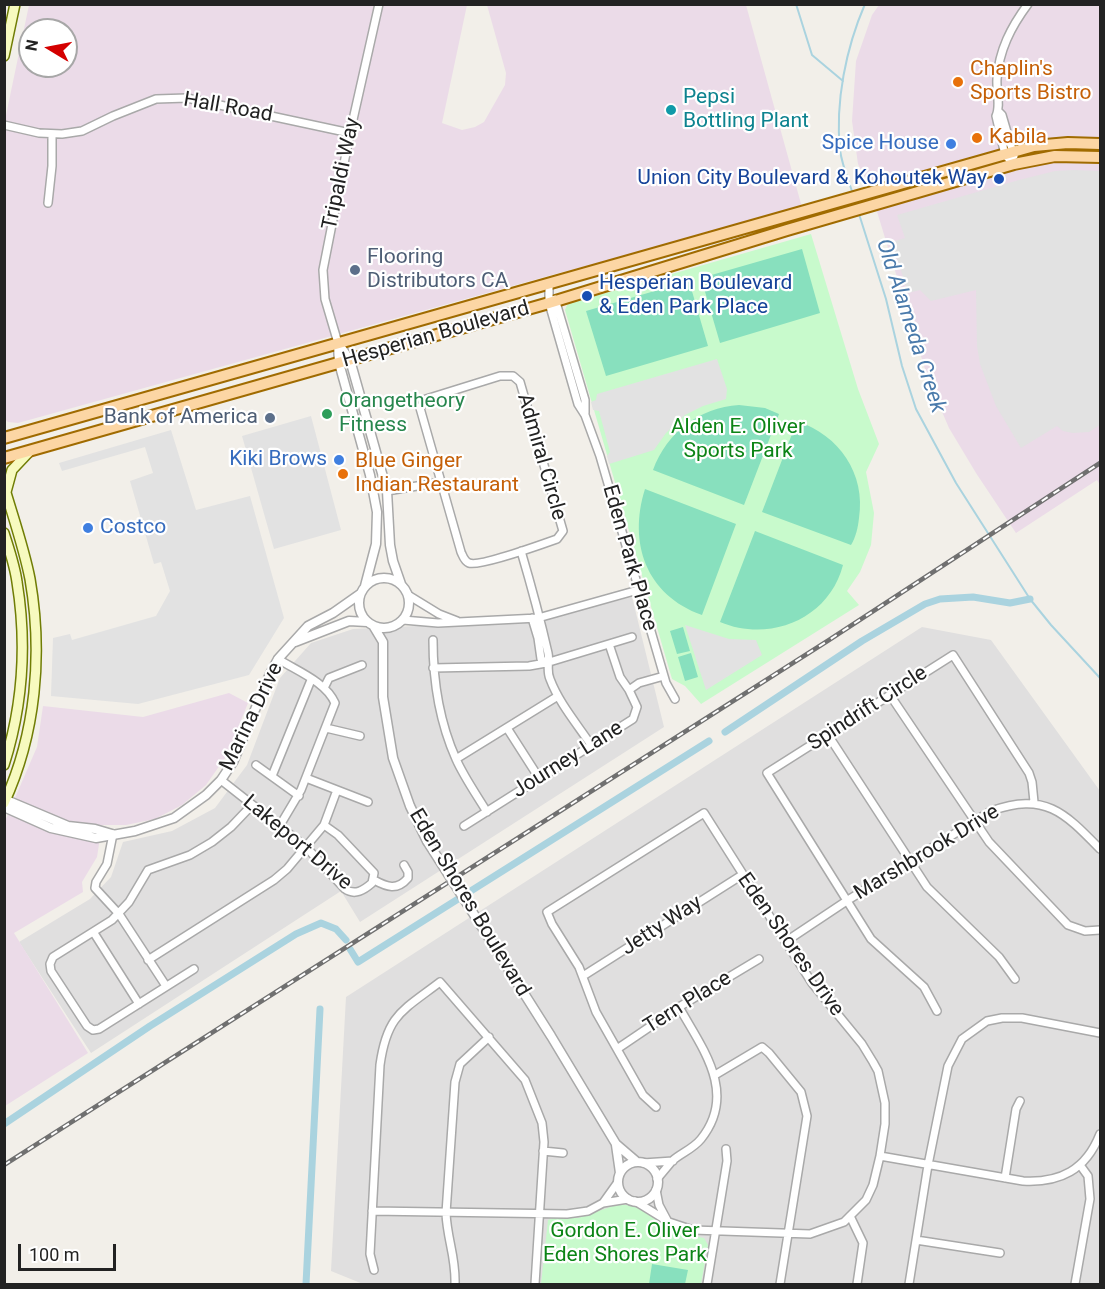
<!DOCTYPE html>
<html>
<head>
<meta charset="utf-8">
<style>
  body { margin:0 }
  #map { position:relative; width:1105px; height:1289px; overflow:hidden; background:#f2efe9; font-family:Roboto,sans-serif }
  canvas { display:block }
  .frame { position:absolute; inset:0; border:6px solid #222; pointer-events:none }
  .north { position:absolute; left:18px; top:18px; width:60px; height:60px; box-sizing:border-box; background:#fff; border:2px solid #a7a7a7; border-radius:50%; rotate:280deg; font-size:16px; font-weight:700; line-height:24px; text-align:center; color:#222 }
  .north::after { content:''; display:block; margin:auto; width:21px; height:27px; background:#d40000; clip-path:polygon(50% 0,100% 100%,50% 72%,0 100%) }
  .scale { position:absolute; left:18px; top:1244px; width:98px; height:27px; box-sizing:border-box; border:3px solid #222; border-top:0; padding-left:8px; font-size:18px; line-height:21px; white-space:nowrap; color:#222; -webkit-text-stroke:4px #fff; paint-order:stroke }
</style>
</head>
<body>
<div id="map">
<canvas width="1105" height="1289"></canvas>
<div class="frame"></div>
<div class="north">N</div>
<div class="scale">100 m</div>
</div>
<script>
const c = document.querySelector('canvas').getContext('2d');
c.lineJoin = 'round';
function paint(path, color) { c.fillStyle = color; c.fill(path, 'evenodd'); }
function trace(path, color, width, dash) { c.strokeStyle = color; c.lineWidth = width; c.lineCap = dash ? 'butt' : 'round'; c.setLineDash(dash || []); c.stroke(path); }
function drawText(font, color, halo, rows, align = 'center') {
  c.font = font + ' Roboto,sans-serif'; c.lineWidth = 4.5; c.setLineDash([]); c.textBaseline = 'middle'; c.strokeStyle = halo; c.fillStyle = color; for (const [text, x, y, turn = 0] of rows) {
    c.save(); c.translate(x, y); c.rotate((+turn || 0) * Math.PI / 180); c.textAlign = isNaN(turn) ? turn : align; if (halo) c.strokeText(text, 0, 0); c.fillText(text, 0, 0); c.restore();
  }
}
const residential = new Path2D(`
  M632 597 664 727 360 922 341 891 91 1053 19 942 90 899 111 877 123 842 172 831 215 808 247 765 280 678 311 643 353 629 541 620Z
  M922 627 991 640 1100 791V1284H363L331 1271 346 997Z`);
const industrial = new Path2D(`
  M29 5H467L442 123 462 130 475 127 484 122 505 85 506 73 487 5H746L803 211 559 273 18 423 8 422 5 419V120ZM30 30H66V66H30Z
  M879 5H1100V144L1068 143 872 192 858 164 852 121 856 61 872 15Z
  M1100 157V485L1097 480 1016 533 976 473 949 428 928 379 875 205 1014 164Z
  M229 693 248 703 227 755 206 785 182 805 155 819 126 825H102L97 857 82 882 83 892 14 933 88 1053 5 1106V821L37 747 43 706 143 717Z`);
const park = new Path2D(`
  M811 234 858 389 879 444 866 472 874 513 871 545 860 572 847 591 859 605 701 704 685 686 672 679 565 310 567 305 571 303Z
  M616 1205C642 1202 651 1220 672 1230 682 1235 693 1236 704 1238L708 1245 701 1284H541L548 1220 553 1218H578Z`);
const pitch = new Path2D(`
  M802 249 820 313 720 343 701 278Z
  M689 281 708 346 606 376 586 311Z
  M739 405 765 408 779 414 744 505 653 470C667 432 699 408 739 405Z
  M797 421C839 435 866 474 859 518 858 527 856 537 851 545L762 512Z
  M645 489 736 524 702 615C646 595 628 543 645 489Z
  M755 531 843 565C829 619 770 643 720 622Z
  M683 627 690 651 677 654 670 631Z
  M691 653 698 677 685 681 678 657Z
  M652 1264 688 1270 685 1284H649Z`);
const parking = new Path2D(`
  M1074 170 1100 171V425L1089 432 1073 433 1063 431 1057 426 1021 448 996 406 980 364 977 346 976 290 931 301 920 290 908 293 892 242 905 238 897 215 1019 180 1055 171Z
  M717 359 727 389 726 399 703 406 685 415 666 433 654 450 609 464 607 456 610 452 599 411 593 410 591 402 596 400 597 394Z
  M311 416 341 530 274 549 242 436Z
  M171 430 196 510 250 496 284 618 249 675 138 704 51 696 53 638 70 634 72 640 156 616 170 591 161 562 154 564 130 481 153 473 145 447 62 471 59 463Z
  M685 625 729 639 756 640 762 655 706 690Z`);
const stream = new Path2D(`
  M796 4 812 55 843 81
  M853 194C848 179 842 165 840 150 835 102 846 48 865 4
  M859 214 886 299 902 366 916 409 956 483 1030 599 1051 625 1100 678`);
const canal = new Path2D(`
  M725 732 862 641 925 604 940 599 973 597 1010 603 1030 599
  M350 949 358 962 709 741
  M4 1124 150 1026 296 934 321 923 336 929 346 940
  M306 1284 320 1009`);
const minor = new Path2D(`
  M998 111 1002 115 1014 156
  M4 125 39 133 62 134 82 131 113 116 156 99 187 98 350 133
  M1014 164 1005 155 996 116C1001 106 996 91 997 79 999 50 1011 27 1028 4
  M48 203 52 166V135
  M549 285V303L578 404 585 415 600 456 666 683 675 699
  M555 299 585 400V413
  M338 343 325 299 323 270 350 133 379 4
  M500 376H513L520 382 563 531 557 539C543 544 479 567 469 563 464 561 463 556 461 552L420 408 426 399Z
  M387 491 441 482
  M521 551C531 585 540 618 548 653 550 662 546 670 550 679 559 703 577 724 591 745
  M408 595 439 614 457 621
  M532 618 538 638 541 659 546 663
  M403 620 438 623 538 618 638 590
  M433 640C433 681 439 721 456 759 464 777 476 794 487 812
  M278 659C297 671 326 682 335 703L301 790 279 827
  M433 668 529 666 546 663 632 637
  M324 688 329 678 362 665
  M629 690 639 683 664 676
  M890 695 989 842 1068 925 1085 931 1100 930
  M326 728 360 736
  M507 728 539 778
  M828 735 927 887 999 957 1015 979
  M456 759 558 696
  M256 765 299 796
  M272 776 311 680
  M306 778 368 802
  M221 780 306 847 345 889C355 896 364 890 372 883L374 873 338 835 324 825
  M464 826 633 719 637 707 629 690 620 677 609 644
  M113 834 107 864 96 882 95 888 119 914 166 986
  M374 880C387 887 397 891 408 878V872L404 865
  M94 933 139 1004
  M785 942 848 900 991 811C1045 792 1064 812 1100 849
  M148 960 274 880 287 869 324 825 337 790
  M194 969 99 1029 93 1030 87 1026 51 971 50 964 53 957 112 920 129 902 148 870 190 855 212 842 231 827 252 805
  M583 976 742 875
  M937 1011 924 987 871 939 767 773 953 655 1029 773 1032 782 1034 802
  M617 1049 679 1007 759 959
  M715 1075 762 1047 769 1053 801 1092 807 1116 780 1284
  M543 1151 563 1153
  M880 1156 1023 1181C1060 1183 1086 1170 1100 1134
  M643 1163 673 1161
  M1005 1178 1016 1109 1020 1101
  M657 1179C662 1173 667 1167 672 1161 681 1153 693 1149 701 1139 738 1093 702 1048 679 1007
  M656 1190 659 1205 667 1220
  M635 1201 669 1222 693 1230 810 1234 844 1222 866 1200 873 1185 880 1156 885 1124V1103L878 1071 873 1062 862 1044 812 983 704 813 547 912 552 924 579 967 596 1012 643 1095 656 1107
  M603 1203 618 1182
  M372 1211 567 1214 588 1211 603 1203 628 1199
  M850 1216 863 1243 857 1284
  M916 1240 1000 1253
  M374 1270 370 1254 380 1065C387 1015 402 1011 440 982L525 1080 542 1123 544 1142 535 1284
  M455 1284C456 1257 447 1239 446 1213L455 1082 460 1064 489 1037
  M707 1284 727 1161 726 1149
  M909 1284 928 1165 948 1066 962 1039 987 1021 1002 1018H1022L1100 1033
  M1075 1284 1090 1199 1088 1176 1080 1165`);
const tertiary = new Path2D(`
  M338 343 350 360 387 491 390 545 393 561 401 584
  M338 344 339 363 370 475 377 512 376 544 365 586
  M359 603a25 25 0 1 1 50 0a25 25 0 1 1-50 0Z
  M374 627 383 642V697L393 758 410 806 427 841
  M295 642 349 621 367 622
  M4 799 68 826 95 829 112 834
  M4 807 51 828 96 838 135 831 174 818 206 795 221 780 233 762 270 674 278 659 308 626 333 613 360 594
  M482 927 551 1036 616 1144 637 1162
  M616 1145 620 1173
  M618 1182a20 20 0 1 1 40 0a20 20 0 1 1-40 0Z`);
const secondary = new Path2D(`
  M4 56 15 4
  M4 486C13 517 24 548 30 579 43 654 36 734 4 803
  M6 492 12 470 29 452
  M4 533C9 549 15 566 17 582 27 644 23 705 4 765`);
const primary = new Path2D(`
  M4 438 1034 146 1068 143 1100 144
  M4 458 549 303 787 230 1014 164 1055 156 1100 157`);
const rail = new Path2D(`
  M4 1165 829 640 1100 463`);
const tertiaryBridge = new Path2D(`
  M427 841 482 927`);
const markers = [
  [958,82,6,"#e8710a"],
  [671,110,6,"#0f9aa8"],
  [977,138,6,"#e8710a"],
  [951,144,6,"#3f7fe0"],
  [999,179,6,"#1a4fb4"],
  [355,270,6,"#5c6f8a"],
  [587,296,6,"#1a4fb4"],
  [327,414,6,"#2e9e5b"],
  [270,418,6,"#5c6f8a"],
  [339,460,6,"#3f7fe0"],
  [343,474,6,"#e8710a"],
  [88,528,6,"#3f7fe0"]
];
const foodNames = [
  ["Chaplin's",970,70],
  ["Sports Bistro",970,94],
  ["Kabila",989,138],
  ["Blue Ginger",355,462],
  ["Indian Restaurant",355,486]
];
const cultureNames = [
  ["Pepsi",683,98],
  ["Bottling Plant",683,122]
];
const streetNames = [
  ["Hall Road",228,108,10],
  ["Tripaldi Way",342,174,-78],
  ["Hesperian Boulevard",436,335,-16],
  ["Admiral Circle",541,457,74],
  ["Eden Park Place",629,558,74],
  ["Spindrift Circle",868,709,-33],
  ["Marina Drive",252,717,-64],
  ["Journey Lane",568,760,-32],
  ["Lakeport Drive",297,843,40],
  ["Marshbrook Drive",927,853,-31],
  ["Eden Shores Boulevard",469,903,59],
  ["Jetty Way",662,926,-33],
  ["Eden Shores Drive",790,945,55],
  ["Tern Place",688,1003,-32]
];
const shopNames = [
  ["Spice House",939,144],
  ["Kiki Brows",327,460],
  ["Costco",100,528,"left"]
];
const transitNames = [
  ["Union City Boulevard & Kohoutek Way",987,179],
  ["Hesperian Boulevard",599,284,"left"],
  ["& Eden Park Place",599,308,"left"]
];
const serviceNames = [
  ["Flooring",367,258],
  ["Distributors CA",367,282],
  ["Bank of America",258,418,"right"]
];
const leisureNames = [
  ["Orangetheory",339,402],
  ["Fitness",339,426]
];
const parkNames = [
  ["Alden E. Oliver",738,428],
  ["Sports Park",738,452],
  ["Gordon E. Oliver",625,1232],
  ["Eden Shores Park",625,1256]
];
const waterNames = [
  ["Old Alameda Creek",910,326,72]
];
paint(residential, '#e0dfdf');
paint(industrial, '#ebdbe8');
paint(park, '#c8facc');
paint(pitch, '#88e0be');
paint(parking, '#e2e2e2');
trace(stream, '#aad3df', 2);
trace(canal, '#aad3df', 7);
trace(minor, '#a9a9a9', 10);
trace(tertiary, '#a9a9a9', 11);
trace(secondary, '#707d05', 12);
trace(primary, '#a06b00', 14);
trace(minor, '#fff', 7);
trace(tertiary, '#fff', 8);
trace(secondary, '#f7fabf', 9);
trace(primary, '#fcd6a4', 10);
trace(rail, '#707070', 4.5);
trace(rail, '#fff', 2, [7]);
trace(tertiaryBridge, '#a9a9a9', 11, []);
trace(tertiaryBridge, '#fff', 8);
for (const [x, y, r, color] of markers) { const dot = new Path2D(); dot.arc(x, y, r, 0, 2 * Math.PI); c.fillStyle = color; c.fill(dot); trace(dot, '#fff', 2); }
drawText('21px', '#c56008', '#fff', foodNames, 'left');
drawText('21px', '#0d838f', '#fff', cultureNames, 'left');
drawText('21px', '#222', '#fff', streetNames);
drawText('21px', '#366cbe', '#fff', shopNames, 'right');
drawText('21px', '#164399', '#fff', transitNames, 'right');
drawText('21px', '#4e5e75', '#fff', serviceNames, 'left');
drawText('21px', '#27864d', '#fff', leisureNames, 'left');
drawText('21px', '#0c8416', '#fff', parkNames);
drawText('italic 22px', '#4a7aab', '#fff', waterNames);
</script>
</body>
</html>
